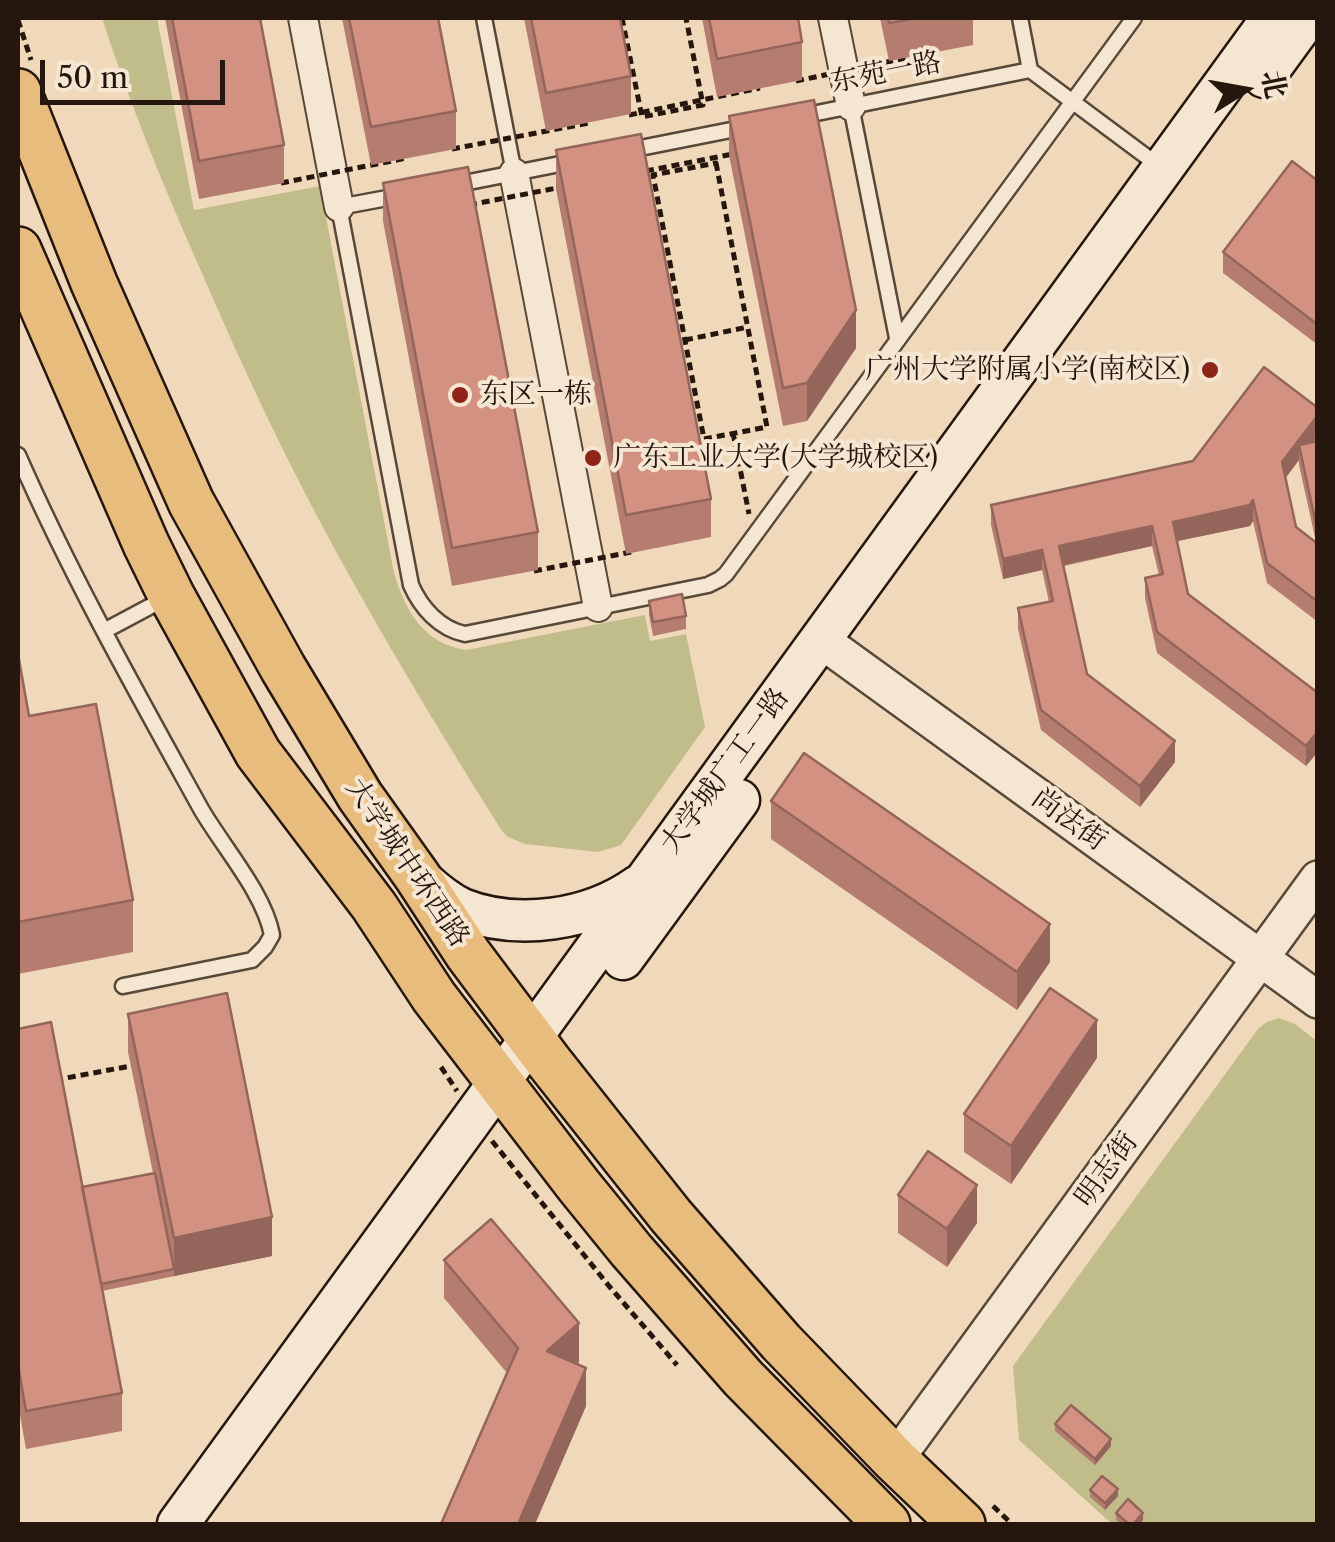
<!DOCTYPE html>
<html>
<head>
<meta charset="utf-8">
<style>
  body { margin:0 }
  #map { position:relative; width:1335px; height:1542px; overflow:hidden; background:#f0d9ba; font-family:"Libre Caslon Text","Noto Serif SC",serif }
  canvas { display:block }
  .frame { position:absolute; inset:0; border:20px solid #25170e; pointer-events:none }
  .north { position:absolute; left:1195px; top:40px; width:100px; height:100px; -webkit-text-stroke:8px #f5e6d2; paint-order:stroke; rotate:79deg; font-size:28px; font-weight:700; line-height:40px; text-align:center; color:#25170e }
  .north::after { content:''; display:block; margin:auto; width:35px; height:45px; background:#25170e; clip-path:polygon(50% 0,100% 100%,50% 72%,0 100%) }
  .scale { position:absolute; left:40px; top:60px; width:185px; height:45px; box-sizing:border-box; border:5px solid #25170e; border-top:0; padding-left:12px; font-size:30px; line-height:35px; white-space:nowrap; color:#25170e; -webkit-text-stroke:8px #f5e6d2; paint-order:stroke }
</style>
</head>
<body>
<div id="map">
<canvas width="1335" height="1542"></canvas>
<div class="frame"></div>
<div class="north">北</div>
<div class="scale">50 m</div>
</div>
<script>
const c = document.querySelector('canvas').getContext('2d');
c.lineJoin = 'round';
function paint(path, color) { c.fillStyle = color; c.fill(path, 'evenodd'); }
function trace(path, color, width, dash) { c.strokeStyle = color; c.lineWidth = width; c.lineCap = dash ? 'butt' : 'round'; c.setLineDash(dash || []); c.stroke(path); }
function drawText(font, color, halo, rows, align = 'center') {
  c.font = font + ' "Libre Caslon Text","Noto Serif SC",serif'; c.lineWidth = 8; c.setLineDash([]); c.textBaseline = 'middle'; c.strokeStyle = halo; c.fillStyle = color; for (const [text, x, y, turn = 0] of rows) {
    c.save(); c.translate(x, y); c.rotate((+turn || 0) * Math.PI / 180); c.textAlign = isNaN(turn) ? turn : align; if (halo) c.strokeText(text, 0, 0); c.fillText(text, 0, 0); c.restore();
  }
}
const green = new Path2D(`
  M102 18H157L194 210 320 186 394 573C406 612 423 643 466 650L645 615 650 641 686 634 705 727 621 845 598 852 525 844 508 837 502 831C443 737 385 642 332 544 284 456 241 364 201 271 164 188 130 104 102 18Z
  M1279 1018 1295 1024 1317 1041V1524H1112L1019 1440 1013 1366 1258 1029 1267 1022Z`);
const path = new Path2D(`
  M622 18 642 117 703 105 686 18
  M18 20 31 60
  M716 163 767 427 704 439 653 175Z
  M685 340 748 327
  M733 433 749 514
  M441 1067 457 1091
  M55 1080 131 1066
  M492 1141 609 1286 677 1365
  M993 1506 1012 1524`);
const service = new Path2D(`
  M484 18 514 173
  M1020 18 1030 70 1151 160
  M851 106 897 338
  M802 116 1030 70
  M625 151 746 127
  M454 185 575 161
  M398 196 339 207 411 585C421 608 440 629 465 634L708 585 720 579 726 574 1134 18
  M18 455C71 576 137 693 201 809 223 847 264 893 272 935L265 947 252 960 123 986
  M104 631 166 598`);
const minor = new Path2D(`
  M303 18 339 207
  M833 18 851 106
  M514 173 598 607`);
const tertiary = new Path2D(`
  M821 640 1318 1000
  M895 1460 1318 879`);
const secondary = new Path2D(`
  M1264 77 1307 18
  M423 881C435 892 447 902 462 909 518 931 590 920 638 886
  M623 959 739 800
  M178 1524 1272 18`);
const primary = new Path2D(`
  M18 92 94 283 191 502 283 668 360 796 417 876 468 954 549 1062 671 1216 781 1342 895 1460 962 1524
  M18 250 146 544 171 595 258 753 374 906 434 997 579 1186 631 1250 743 1378 887 1524`);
const pathBridge = new Path2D(`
  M796 81 930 53
  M629 115 760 88
  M452 149 589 123
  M646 171 733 154
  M281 183 407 158
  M469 205 562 187
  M534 571 631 552`);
const wall = new Path2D(`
  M165 18H260L284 145V183L199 199Z
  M342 18H438L456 111V149L371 165Z
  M524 18H620L631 76V114L546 131Z
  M702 18H798L802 42V80L717 97Z
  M880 18H973V45L889 61Z
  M729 116 856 348 807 421 783 426 729 155Z
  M556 150 711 499V537L626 554 556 189Z
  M1318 181V345L1223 273V252Z
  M383 183 538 532V570L452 586 383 221Z
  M1318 408V435L1313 442 1318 441V622L1267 583 1253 521 1250 526 1177 541 1188 594 1318 693 1306 766 1157 653 1145 598V578L1159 575 1152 546 1064 566 1087 674 1175 762 1140 807 1041 730 1018 629V608L1049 602 1042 570 1003 579 991 525V505L1193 461ZM1299 460V465L1316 542 1296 527 1285 478Z
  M649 601 686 616V629L653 636 649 615Z
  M18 654 29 716 133 900V952L18 974Z
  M771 801 1050 962 1017 1010 771 839Z
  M128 1014 272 1256 102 1291 122 1393V1431L26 1449 18 1404V1029L82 1187 153 1173 128 1052Z
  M1097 1058 1011 1184 964 1152V1114Z
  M898 1195 977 1223 947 1267 898 1233Z
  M444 1260 579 1362 576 1364 586 1406 535 1524H441L507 1373 444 1298Z
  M1055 1424 1111 1446 1095 1465 1055 1431Z
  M1090 1490 1118 1496 1105 1510 1090 1497Z
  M1116 1513 1143 1520 1139 1524H1121L1116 1520Z`);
const shadedWall = new Path2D(`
  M856 310V348L807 421V383Z
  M1318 415V435L1301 457 1299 445V460L1282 483V462Z
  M1253 500V521L1250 526 1173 542V522Z
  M1152 526V546L1059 566V546Z
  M1042 550V570L1003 579V559Z
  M1318 731V752L1306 766V746Z
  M1175 741V762L1140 807V786Z
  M1050 924V962L1017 1010V972Z
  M1097 1020V1058L1011 1184V1146Z
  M977 1185V1223L947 1267V1229Z
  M272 1217V1256L174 1276V1238Z
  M579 1323V1362L547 1389V1351Z
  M586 1368V1406L535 1524H518Z
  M1111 1439V1446L1095 1465V1459Z
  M1118 1489V1496L1105 1510V1503Z
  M1143 1513V1520L1139 1524H1133Z`);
const building = new Path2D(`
  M172 18H260L284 145 199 161Z
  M349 18H438L456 111 371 127Z
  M531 18H620L631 76 546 93Z
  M709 18H798L802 42 717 59Z
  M888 18H917L889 23Z
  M814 100 856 310 807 383 783 388 729 116Z
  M641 134 711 499 626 515 556 150Z
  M1292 161 1318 181V325L1223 252Z
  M468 167 538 532 452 548 383 183Z
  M1264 367 1318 408V415L1282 462 1296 527 1318 544V602L1267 563 1253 500 1250 505 1173 522 1188 594 1318 693V731L1306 746 1157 632 1145 578 1163 574 1152 526 1059 546 1087 674 1175 741 1140 786 1041 710 1018 608 1053 601 1042 550 1003 559 991 505 1193 461Z
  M1318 441V528L1317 529 1299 445Z
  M682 594 686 616 653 622 649 601Z
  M18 654 29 716 96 704 133 900 18 922Z
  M804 753 1050 924 1017 972 771 801Z
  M1050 988 1097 1020 1011 1146 964 1114Z
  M227 993 272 1217 174 1238 128 1014Z
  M51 1022 122 1393 26 1411 18 1365V1029Z
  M928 1151 977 1185 947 1229 898 1195Z
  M155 1173 174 1269 101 1284 82 1187Z
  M491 1219 579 1323 547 1351 586 1368 518 1524H441L518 1348 444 1260Z
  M1071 1405 1111 1439 1095 1459 1055 1424Z
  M1102 1476 1118 1489 1105 1503 1090 1490Z
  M1128 1499 1143 1513 1133 1524H1129L1116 1513Z`);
const markers = [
  [1210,370,10,"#8f2418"],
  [460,395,10,"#8f2418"],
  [593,458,10,"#8f2418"]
];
const streetNames = [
  ["东苑一路",886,73,-11],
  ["大学城广工一路",725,771,-54],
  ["尚法街",1069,820,36],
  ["大学城中环西路",407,863,56],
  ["明志街",1107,1170,-54]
];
const poiNames = [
  ["广州大学附属小学(南校区)",1190,370,"right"],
  ["东区一栋",480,395],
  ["广东工业大学(大学城校区)",613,458]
];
paint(green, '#c1bd8b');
trace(service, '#584839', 19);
trace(minor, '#584839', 32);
trace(tertiary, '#584839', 40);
trace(secondary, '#25170e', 45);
trace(primary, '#25170e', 50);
trace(path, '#25170e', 5, [8, 5]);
trace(service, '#f5e6d2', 14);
trace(minor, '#f5e6d2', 28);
trace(tertiary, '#f5e6d2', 35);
trace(secondary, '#f5e6d2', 40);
trace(primary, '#e8bc7d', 45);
trace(pathBridge, '#25170e', 5, [8, 5]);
paint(wall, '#b57d70');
paint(shadedWall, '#94665b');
paint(building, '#d39182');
trace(building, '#94665b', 2.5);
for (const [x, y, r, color] of markers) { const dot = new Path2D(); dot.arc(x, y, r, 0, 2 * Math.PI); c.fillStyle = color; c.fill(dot); trace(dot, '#f5e6d2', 4); }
drawText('28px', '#25170e', '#f5e6d2', streetNames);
drawText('28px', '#25170e', '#f5e6d2', poiNames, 'left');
</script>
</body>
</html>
